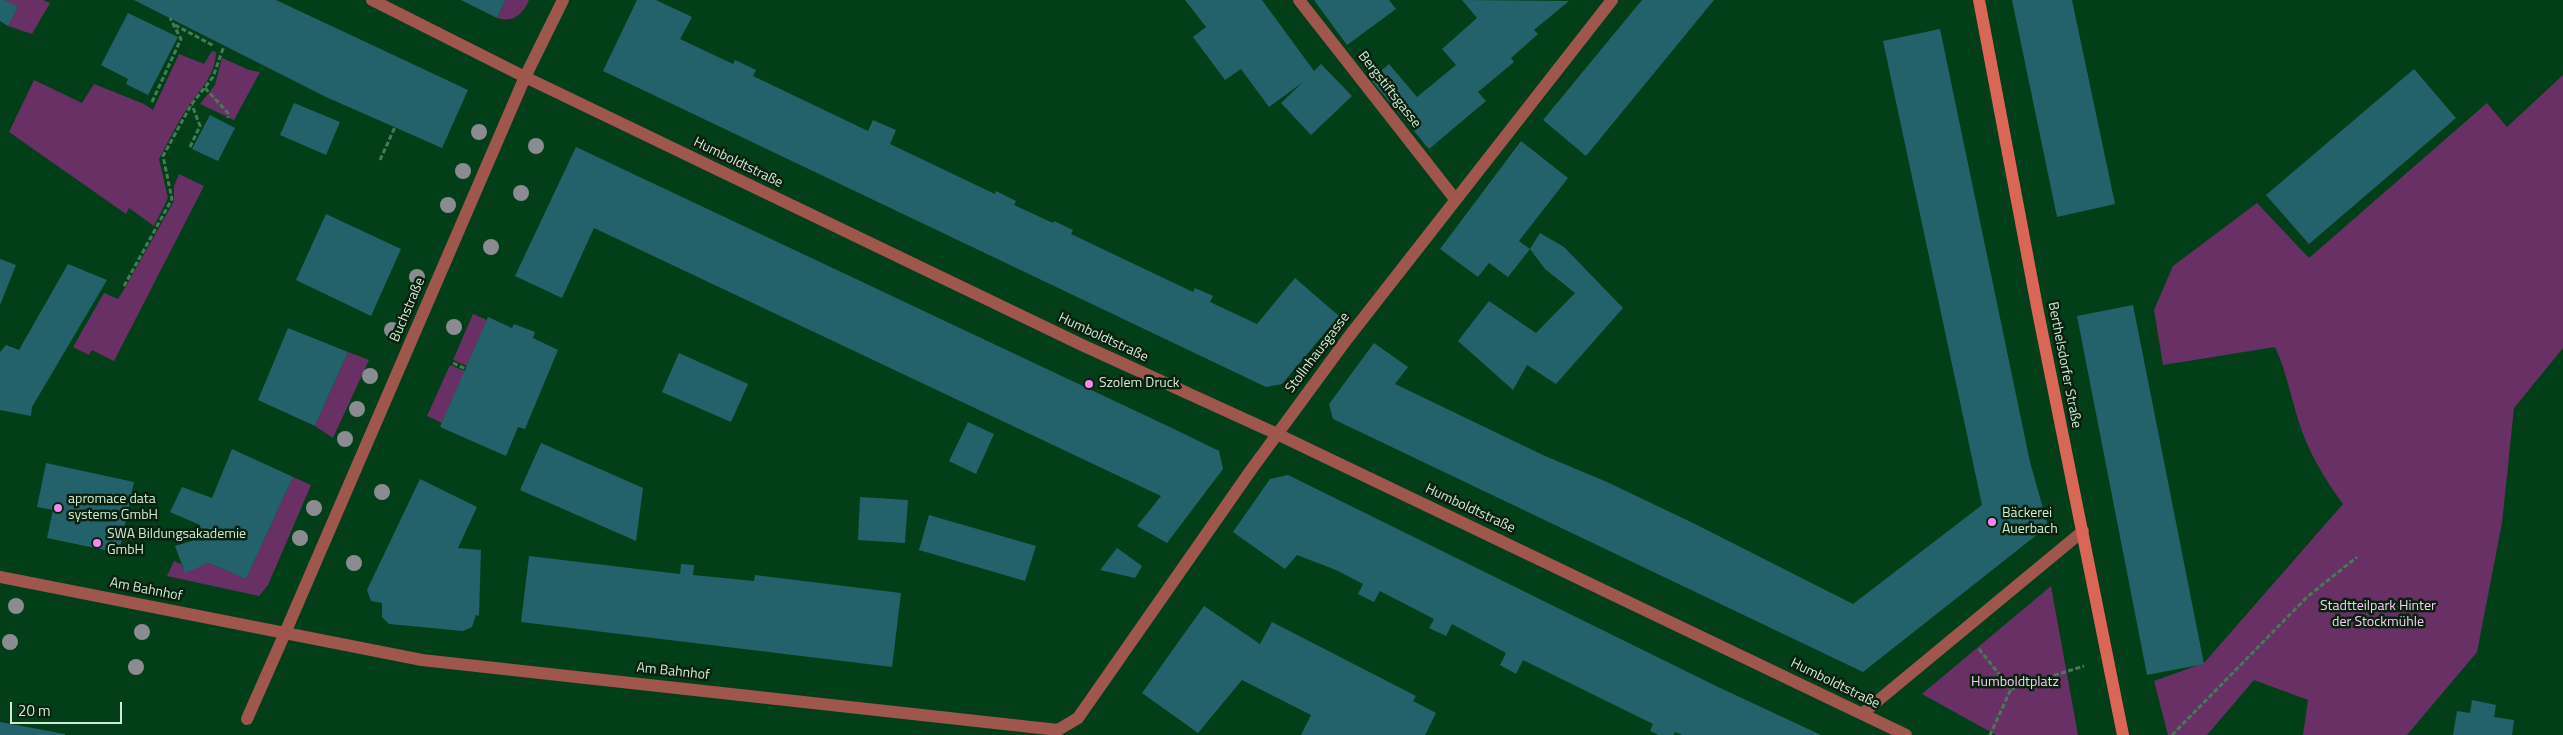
<!DOCTYPE html>
<html>
<head>
<meta charset="utf-8">
<style>
  body { margin:0 }
  #map { position:relative; width:2563px; height:735px; overflow:hidden; background:#023f18; font-family:"Titillium Web",sans-serif }
  canvas { display:block }
  .scale { position:absolute; left:10px; top:702px; width:112px; height:22px; box-sizing:border-box; border:2px solid #ceead2; border-top:0; padding-left:6px; font-size:15px; line-height:18px; white-space:nowrap; color:#ceead2; -webkit-text-stroke:4px #0a210f; paint-order:stroke }
</style>
</head>
<body>
<div id="map">
<canvas width="2563" height="735"></canvas>
<div class="scale">20 m</div>
</div>
<script>
const c = document.querySelector('canvas').getContext('2d');
c.lineJoin = 'round';
function paint(path, color) { c.fillStyle = color; c.fill(path, 'evenodd'); }
function trace(path, color, width, dash) { c.strokeStyle = color; c.lineWidth = width; c.lineCap = dash ? 'butt' : 'round'; c.setLineDash(dash || []); c.stroke(path); }
function drawText(font, color, halo, rows, align = 'center') {
  c.font = font + ' "Titillium Web",sans-serif'; c.lineWidth = 5; c.setLineDash([]); c.textBaseline = 'middle'; c.strokeStyle = halo; c.fillStyle = color; for (const [text, x, y, turn = 0] of rows) {
    c.save(); c.translate(x, y); c.rotate((+turn || 0) * Math.PI / 180); c.textAlign = isNaN(turn) ? turn : align; if (halo) c.strokeText(text, 0, 0); c.fillText(text, 0, 0); c.restore();
  }
}
const green = new Path2D(`
  M5 0H43L50 3 32 34 8 26 18 7Z
  M505 0H529C523 14 514 23 497 18Z
  M212 51 216 52C215 77 201 87 188 107 177 123 168 142 159 159L168 198 154 226 129 208 126 214 9 132 34 80 82 103 94 84 144 104 153 110 179 54 204 64Z
  M222 58 249 70 260 72 234 120 200 104 215 85Z
  M2563 75V348L2514 408 2502 523 2477 652 2407 735H2303L2308 700 2254 680 2207 735H2168L2154 681 2204 663 2343 504C2328 484 2312 458 2303 434 2292 405 2288 375 2275 347L2163 365 2154 310 2173 266 2257 203 2309 258 2487 103 2507 127Z
  M179 174 204 186 114 361 92 350 89 355 73 347 104 293 118 299 125 288 174 201V186Z
  M473 314 487 320 467 366 453 360Z
  M348 352 369 360 333 438 315 426Z
  M450 365 465 371 442 423 427 416Z
  M293 477 311 485 268 585 259 596 167 576 174 561 181 564 185 572 209 563 246 579Z
  M2051 586 2078 735H1996L1922 694Z`);
const building = new Path2D(`
  M0 0H5L18 7 8 26 0 21Z
  M134 0H276L468 90 442 148 326 97Z
  M461 0H505L497 18Z
  M637 0H656L692 17 680 39 733 64 735 60 756 70 753 76 868 131 873 120 896 130 890 144 995 194 996 191 1016 201 1014 205 1053 223 1054 221 1073 230 1071 234 1193 292 1195 288 1213 296 1210 302 1257 324 1295 278 1339 316 1282 384 1266 387 603 71Z
  M1185 0H1262L1314 71 1321 64 1352 96 1311 135 1281 103 1303 82 1269 107 1241 69 1225 80 1193 37 1206 27Z
  M1314 0H1389L1396 9 1347 45Z
  M1462 0 1569 1 1534 30 1538 34 1511 58 1514 62 1478 92 1486 101 1429 149 1371 80 1389 64 1417 97 1456 65 1442 49 1477 18Z
  M1642 0H1714L1586 156 1543 120Z
  M2012 0H2072L2115 204 2057 217Z
  M128 13 178 37 148 95 126 84 128 79 101 65Z
  M1940 29 2030 462 2048 526 1863 672 1333 419 1329 404 1374 343 1408 367 1395 384 1545 456 1607 482 1693 523 1853 604 1982 505 1883 41Z
  M2414 69 2456 118 2309 244 2266 195Z
  M294 103 340 122 326 155 280 135Z
  M210 115 235 128 218 161 192 149Z
  M1521 141 1568 178 1519 241 1530 249 1508 277 1489 263 1478 277 1440 249Z
  M576 147 1174 429 1219 451 1223 469 1167 543 1137 526 1161 496 594 228 562 298 515 276Z
  M326 214 401 249 371 316 296 280Z
  M1540 233 1564 247 1623 308 1556 384 1527 365 1513 390 1458 341 1489 301 1536 333 1575 293 1545 269 1530 249Z
  M0 259 16 265 0 305Z
  M68 264 107 280 32 407 31 416 0 410V352L6 345 19 350Z
  M2133 305 2204 664 2147 675 2077 316Z
  M488 317 512 328 514 324 535 332 533 338 558 350 525 429 518 427 506 456 440 427Z
  M288 328 348 352 315 426 258 400Z
  M679 353 748 384 731 422 662 392Z
  M968 422 994 434 976 474 949 461Z
  M541 443 643 488 636 541 520 490Z
  M232 449 293 477 246 579 209 563 185 573 175 546 192 541 200 525 170 512 182 487 212 498Z
  M46 463 134 482 119 553 47 538 53 510 37 507Z
  M1288 475 1718 687 1821 735H1682L1675 732 1674 735H1659L1650 731 1653 724 1523 660 1516 674 1500 665 1506 653 1452 624 1446 636 1429 628 1434 619 1380 591 1374 602 1358 594 1363 584 1336 570 1297 555 1285 569 1233 532 1270 479Z
  M420 479 477 507 458 548 481 550 479 616 476 615 472 627 463 631 389 624 382 617V603L371 601 367 590Z
  M860 497 908 500 905 543 858 540Z
  M929 515 1036 546 1025 581 919 550Z
  M1117 548 1142 566 1135 578 1100 570Z
  M529 556 680 574 681 564 694 565 693 575 754 581 755 575 901 593 892 667 521 622Z
  M1204 606 1260 644 1272 622 1416 696 1413 701 1436 713 1425 735H1301L1311 715 1242 680 1198 733 1142 693Z
  M2472 700 2496 705 2494 717 2514 720 2512 735H2453L2457 711 2470 713Z
  M0 722 65 734V735H0Z`);
const path = new Path2D(`
  M175 25 214 46
  M205 88 228 113V118
  M152 102 181 39 170 18
  M190 147 200 126 192 105
  M380 160 395 127
  M124 286 172 199 163 156 191 105 213 77 224 46
  M453 363 466 369
  M1979 649 2011 689 1990 735
  M2011 689 2084 666
  M2172 735 2307 597 2357 557`);
const lane = new Path2D(`
  M247 719 285 633`);
const street = new Path2D(`
  M372 0 525 77 1082 345 1277 434 1906 735
  M1299 0 1455 199
  M0 577 422 660 1058 730 1078 718 1251 470 1347 339 1612 0
  M285 633 525 77 563 0
  M1863 713 2083 531`);
const secondary = new Path2D(`
  M1979 0 2038 312 2123 735`);
const trees = [
  [479,132],
  [536,146],
  [463,171],
  [521,193],
  [448,205],
  [491,247],
  [417,277],
  [454,327],
  [392,330],
  [370,376],
  [357,409],
  [345,439],
  [382,492],
  [314,508],
  [300,538],
  [354,563],
  [16,606],
  [142,632],
  [10,642],
  [136,667]
];
const markers = [
  [1089,384,5,"#f589ee"],
  [58,508,5,"#f589ee"],
  [1992,522,5,"#f589ee"],
  [97,543,5,"#f589ee"]
];
const streetNames = [
  ["Bergstiftsgasse",1389,90,52],
  ["Humboldtstraße",738,163,26],
  ["Buchstraße",408,310,-67],
  ["Humboldtstraße",1103,338,25],
  ["Stollnhausgasse",1318,353,-53],
  ["Berthelsdorfer Straße",2064,365,79],
  ["Humboldtstraße",1470,509,25],
  ["Am Bahnhof",146,590,11],
  ["Am Bahnhof",673,672,6],
  ["Humboldtstraße",1835,684,26]
];
const poiNames = [
  ["Szolem Druck",1099,384],
  ["apromace data",68,500],
  ["systems GmbH",68,516],
  ["Bäckerei",2002,514],
  ["Auerbach",2002,530],
  ["SWA Bildungsakademie",107,535],
  ["GmbH",107,551]
];
const parkNames = [
  ["Stadtteilpark Hinter",2378,607],
  ["der Stockmühle",2378,623],
  ["Humboldtplatz",2015,683]
];
paint(green, '#693066');
paint(building, '#24626b');
trace(path, '#477957', 3, [5, 2.5]);
trace(lane, '#9f564c', 12);
trace(street, '#9f564c', 12);
trace(secondary, '#da6657', 12);
c.fillStyle = '#8a8c92';
for (const [x, y] of trees) { c.beginPath(); c.arc(x, y, 8, 0, 2 * Math.PI); c.fill(); }
for (const [x, y, r, color] of markers) { const dot = new Path2D(); dot.arc(x, y, r, 0, 2 * Math.PI); c.fillStyle = color; c.fill(dot); trace(dot, '#0a210f', 2); }
drawText('14px', '#ceead2', '#0a210f', streetNames);
drawText('14px', '#ceead2', '#0a210f', poiNames, 'left');
drawText('14px', '#f9cbf5', '#0a210f', parkNames);
</script>
</body>
</html>
